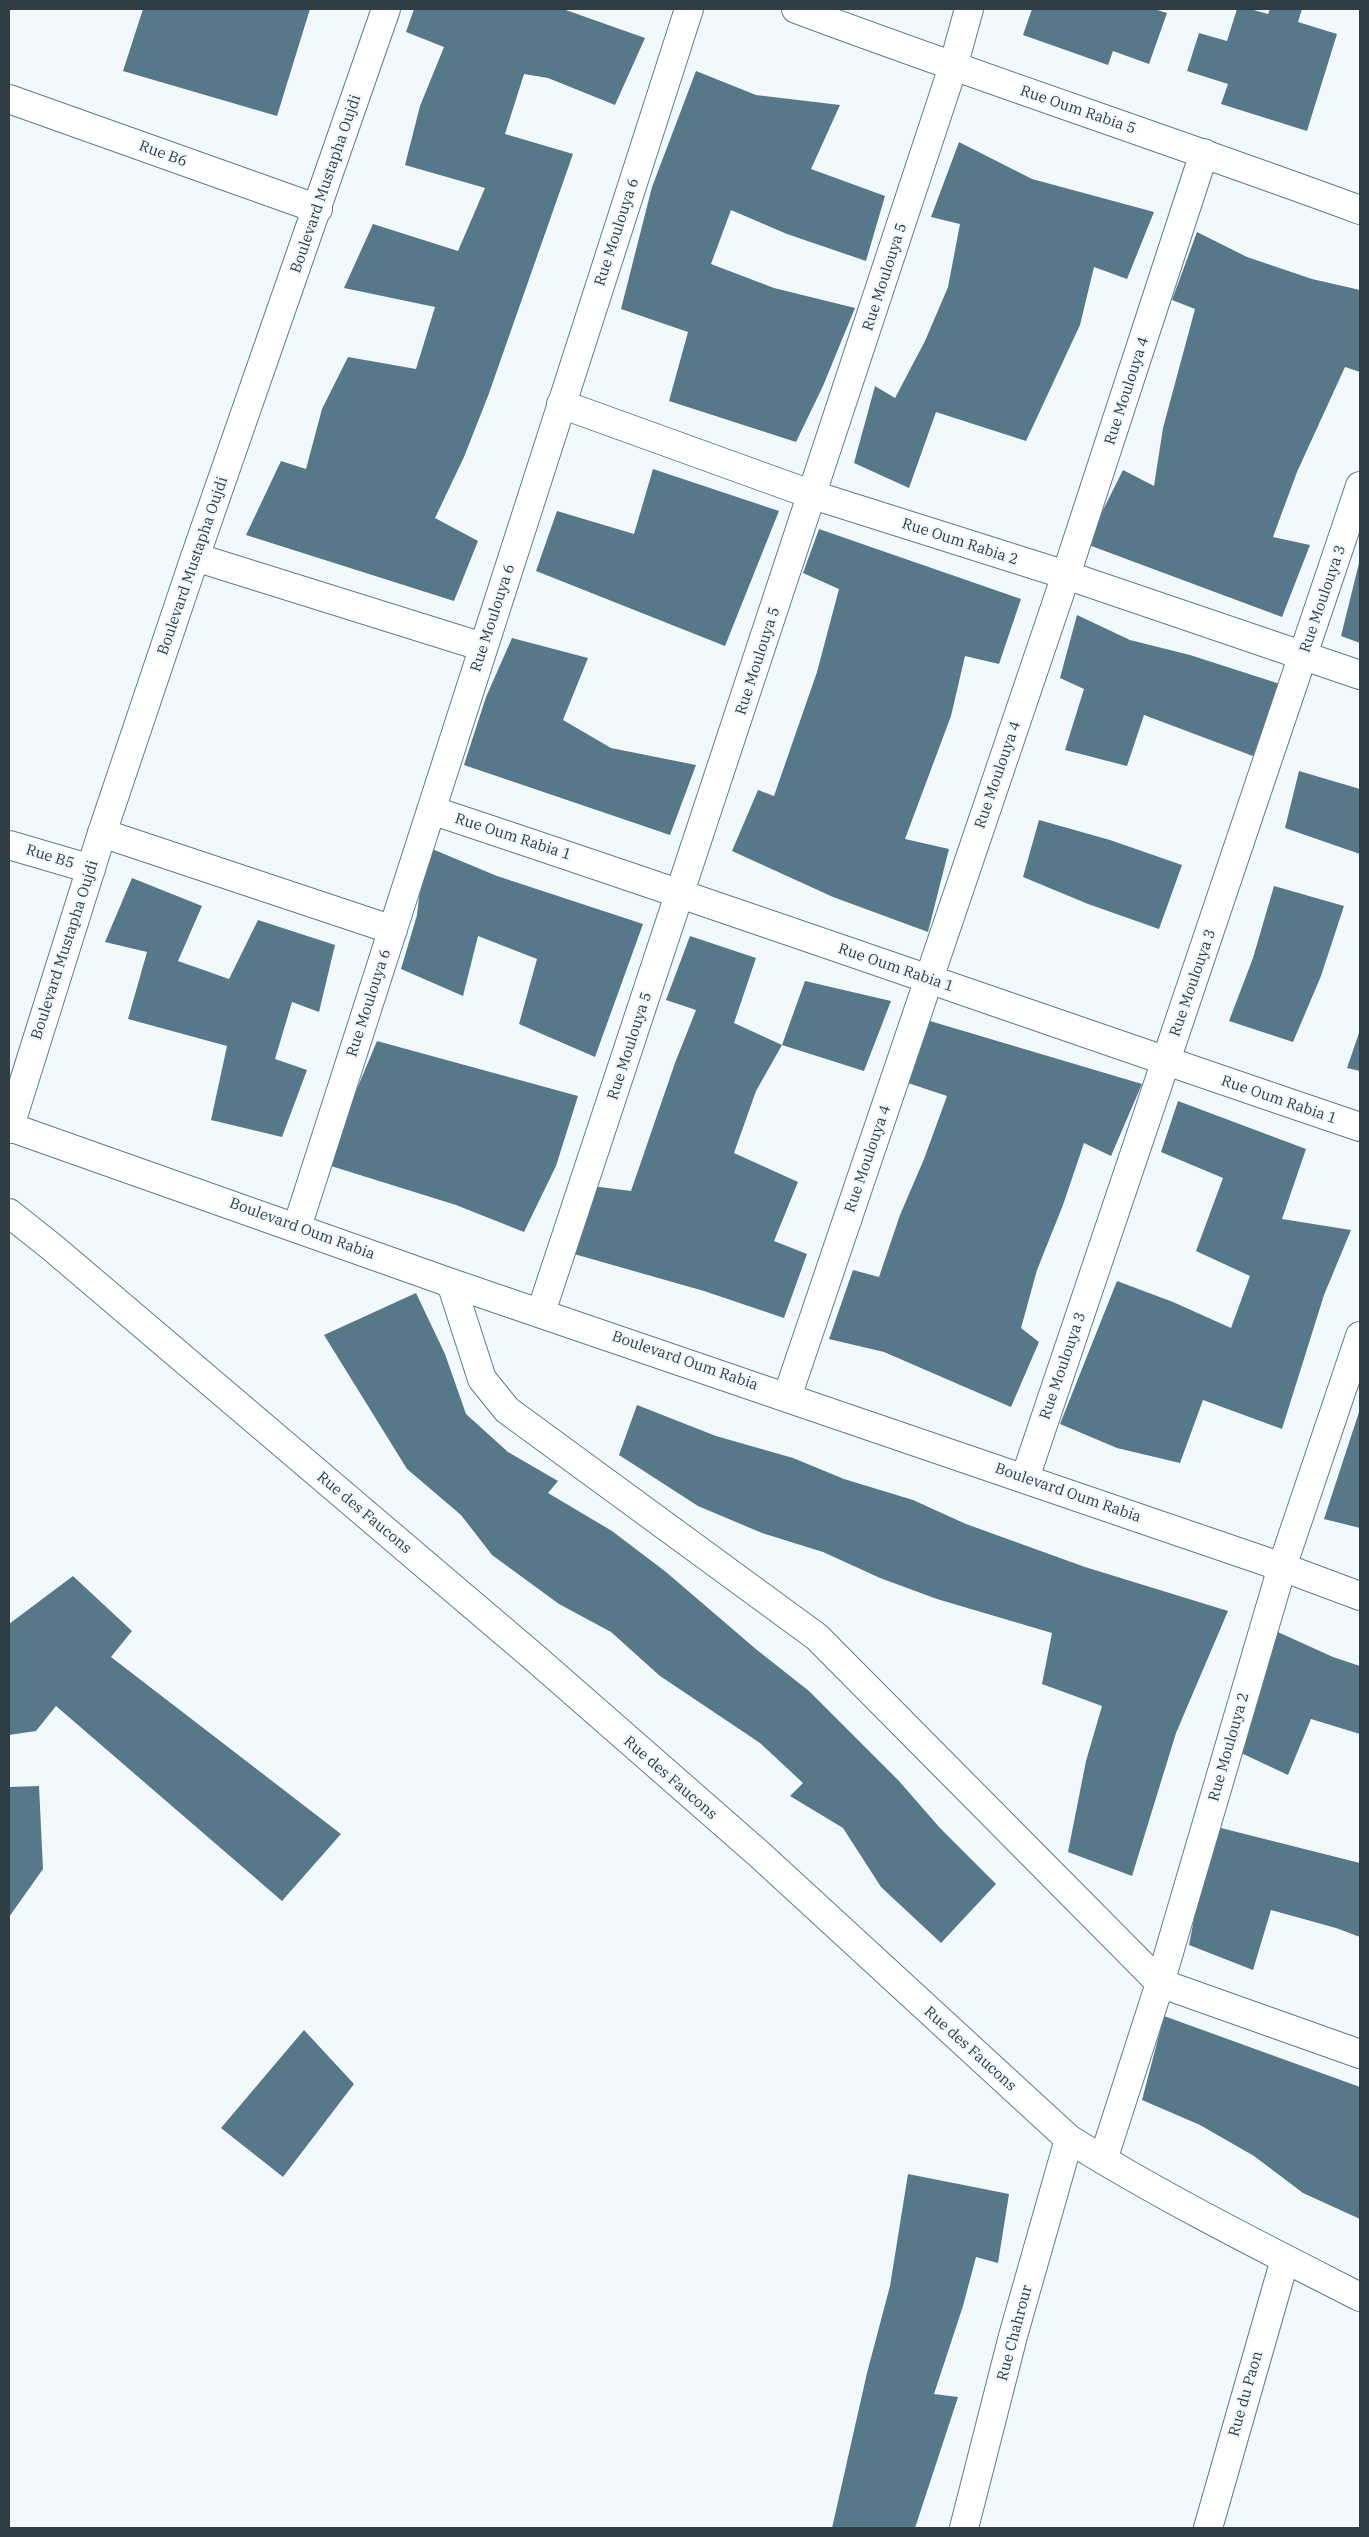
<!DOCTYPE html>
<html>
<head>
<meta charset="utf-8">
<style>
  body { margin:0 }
  #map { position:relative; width:1369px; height:2537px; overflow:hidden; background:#f2f9fd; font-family:"IBM Plex Serif",serif }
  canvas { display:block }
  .frame { position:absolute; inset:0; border:10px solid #2f3d45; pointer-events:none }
</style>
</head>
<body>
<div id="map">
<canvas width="1369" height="2537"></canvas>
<div class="frame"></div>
</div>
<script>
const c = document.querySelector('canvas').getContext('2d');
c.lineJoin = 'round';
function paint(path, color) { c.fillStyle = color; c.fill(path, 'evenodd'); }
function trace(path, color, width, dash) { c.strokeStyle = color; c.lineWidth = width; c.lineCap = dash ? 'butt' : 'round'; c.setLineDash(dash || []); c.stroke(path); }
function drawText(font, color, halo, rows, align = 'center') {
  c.font = font + ' "IBM Plex Serif",serif'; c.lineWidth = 5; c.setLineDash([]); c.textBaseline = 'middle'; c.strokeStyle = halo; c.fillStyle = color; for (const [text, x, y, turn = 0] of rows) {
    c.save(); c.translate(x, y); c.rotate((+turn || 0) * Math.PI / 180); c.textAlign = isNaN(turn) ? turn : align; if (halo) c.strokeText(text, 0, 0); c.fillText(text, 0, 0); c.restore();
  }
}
const building = new Path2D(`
  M143 9H310L277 116 123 71Z
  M414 9H563L645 38 615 105 548 78 524 74 505 134 573 154 488 396 464 457 435 518 478 541 454 601 246 535 281 461 306 469 322 409 348 357 416 369 435 307 344 288 373 224 458 251 485 188 405 165 420 106 444 47 406 32Z
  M1032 9H1154L1167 13 1149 64 1113 51 1108 65 1023 35Z
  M1237 9H1250L1268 14 1270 9H1302L1298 22 1337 34 1307 131 1221 104 1228 84 1187 71 1199 33 1227 41Z
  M696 71 756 95 840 105 811 169 885 196 866 261 787 234 731 210 711 264 774 288 855 308 823 386 796 442 669 401 688 332 621 309 652 187Z
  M959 142 1032 179 1154 212 1127 279 1094 267 1080 325 1026 441 936 412 909 488 854 463 875 386 895 398 925 341 948 287 960 224 931 217Z
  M1197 232 1247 257 1312 279 1360 290V372L1345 367 1297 472 1273 537 1310 545 1282 617 1086 544 1123 470 1154 486 1163 428 1195 309 1172 300Z
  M653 469 779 511 725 646 536 571 557 511 634 534Z
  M819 529 1021 599 999 664 965 656 951 716 905 839 949 849 928 932 833 897 732 851 758 790 774 796 817 672 839 589 803 573Z
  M1360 559V643L1341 636Z
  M1077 615 1130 640 1190 655 1280 684 1253 756 1144 715 1127 766 1065 750 1084 689 1060 678Z
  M512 638 588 658 563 720 611 748 696 765 670 835 464 765 486 697Z
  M1299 771 1360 789V854L1285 828Z
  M1039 820 1110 840 1182 865 1159 929 1088 904 1023 877Z
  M425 846 497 876 643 924 595 1057 519 1024 537 959 478 936 463 996 401 969 417 915Z
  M132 878 202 906 178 961 229 979 258 920 335 945 319 1012 292 1002 275 1059 307 1070 282 1137 211 1120 227 1046 128 1019 147 952 105 942Z
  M1274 886 1344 906 1321 976 1293 1042 1229 1021 1253 958Z
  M690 936 756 958 734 1023 782 1045 756 1091 734 1153 798 1182 774 1241 807 1254 784 1318 704 1291 567 1252 592 1186 631 1191 675 1063 696 1010 666 1000Z
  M805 981 891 1001 864 1071 782 1045Z
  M930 1021 1142 1084 1111 1156 1084 1143 1063 1205 1037 1270 1021 1328 1039 1342 1011 1407 884 1352 829 1339 853 1270 879 1277 900 1215 924 1159 947 1096 905 1082Z
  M1360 1030V1071L1347 1068Z
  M377 1041 578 1096 556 1166 524 1232 456 1205 331 1166 354 1096Z
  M1178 1101 1306 1149 1282 1219 1351 1230 1324 1295 1282 1429 1203 1400 1180 1463 1117 1448 1060 1424 1117 1281 1173 1302 1231 1328 1250 1276 1196 1251 1223 1178 1161 1152Z
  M416 1293 445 1354 466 1414 508 1452 558 1481 548 1493 612 1531 666 1572 757 1650 809 1691 899 1781 940 1828 996 1884 941 1943 881 1887 843 1828 790 1796 803 1783 760 1743 660 1676 611 1632 559 1604 492 1555 461 1515 407 1469 324 1335Z
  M637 1405 716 1436 793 1458 844 1479 913 1500 966 1524 1085 1567 1228 1611 1176 1733 1132 1876 1068 1852 1086 1761 1102 1706 1042 1684 1052 1633 937 1599 880 1578 823 1552 762 1533 698 1506 619 1455Z
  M1360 1409V1528L1324 1519Z
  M73 1576 132 1631 111 1657 341 1834 282 1901 56 1706 36 1731 9 1735V1624Z
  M1269 1628 1333 1657 1360 1666V1734L1311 1719 1288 1775 1239 1752Z
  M39 1786 43 1869 9 1917V1787Z
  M1221 1828 1360 1863V1937L1336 1928 1271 1910 1253 1970 1189 1945 1200 1888Z
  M1164 2016 1360 2087V2219L1303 2193 1254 2156 1200 2125 1142 2100Z
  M304 2030 354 2084 283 2177 221 2128Z
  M908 2174 1009 2194 998 2263 976 2257 963 2306 934 2394 958 2397 915 2528H832L867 2373 890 2286Z`);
const minor = new Path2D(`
  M796 9C983 79 1173 141 1360 210
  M9 99 318 209
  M561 404 813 495 1066 575 1360 675
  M195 557 483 647
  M431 810C742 913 1050 1022 1360 1127
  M102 833 393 930
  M9 845 91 869
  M9 1213 53 1248 535 1658 759 1854 1069 2139C1162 2197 1262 2247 1360 2297
  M297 1227 689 9
  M451 1283 482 1379 507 1410 817 1637 1160 1983 1360 2054
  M541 1312 953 67 969 9
  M787 1397 1066 575 1204 153
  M1025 1478 1360 486
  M1103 2160 1160 1983 1282 1567 1360 1336
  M964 2528 1013 2336 1069 2139
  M1208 2528 1285 2259`);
const tertiary = new Path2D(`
  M10 1127 451 1283 1282 1567 1360 1596`);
const secondary = new Path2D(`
  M9 1129 102 833 195 557 386 9`);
const streetNames = [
  ["Rue Oum Rabia 5",1078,110,19],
  ["Rue B6",163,154,20],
  ["Boulevard Mustapha Oujdi",326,184,-71],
  ["Rue Moulouya 6",617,232,-72],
  ["Rue Moulouya 5",885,277,-72],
  ["Rue Moulouya 4",1127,391,-72],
  ["Rue Oum Rabia 2",960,542,18],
  ["Boulevard Mustapha Oujdi",193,566,-71],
  ["Rue Moulouya 3",1323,599,-71],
  ["Rue Moulouya 6",493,618,-72],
  ["Rue Moulouya 5",758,661,-72],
  ["Rue Moulouya 4",998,775,-71],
  ["Rue Oum Rabia 1",513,837,18],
  ["Rue B5",50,857,17],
  ["Boulevard Mustapha Oujdi",65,950,-72],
  ["Rue Oum Rabia 1",896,968,19],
  ["Rue Moulouya 3",1193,983,-71],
  ["Rue Moulouya 6",369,1003,-72],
  ["Rue Moulouya 5",630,1046,-72],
  ["Rue Oum Rabia 1",1279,1100,19],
  ["Rue Moulouya 4",868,1159,-71],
  ["Boulevard Oum Rabia",302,1229,20],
  ["Boulevard Oum Rabia",685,1361,19],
  ["Rue Moulouya 3",1063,1366,-71],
  ["Boulevard Oum Rabia",1068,1493,19],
  ["Rue des Faucons",364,1513,40],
  ["Rue Moulouya 2",1229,1747,-74],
  ["Rue des Faucons",670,1778,41],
  ["Rue des Faucons",970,2049,42],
  ["Rue Chahrour",1015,2333,-75],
  ["Rue du Paon",1246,2394,-74]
];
paint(building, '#577888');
trace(minor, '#5c7d8e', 30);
trace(tertiary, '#5c7d8e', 30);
trace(secondary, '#5c7d8e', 30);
trace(minor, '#fff', 28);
trace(tertiary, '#fff', 28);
trace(secondary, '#fff', 28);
drawText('15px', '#2f3d45', '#f2f9fd', streetNames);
</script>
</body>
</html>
